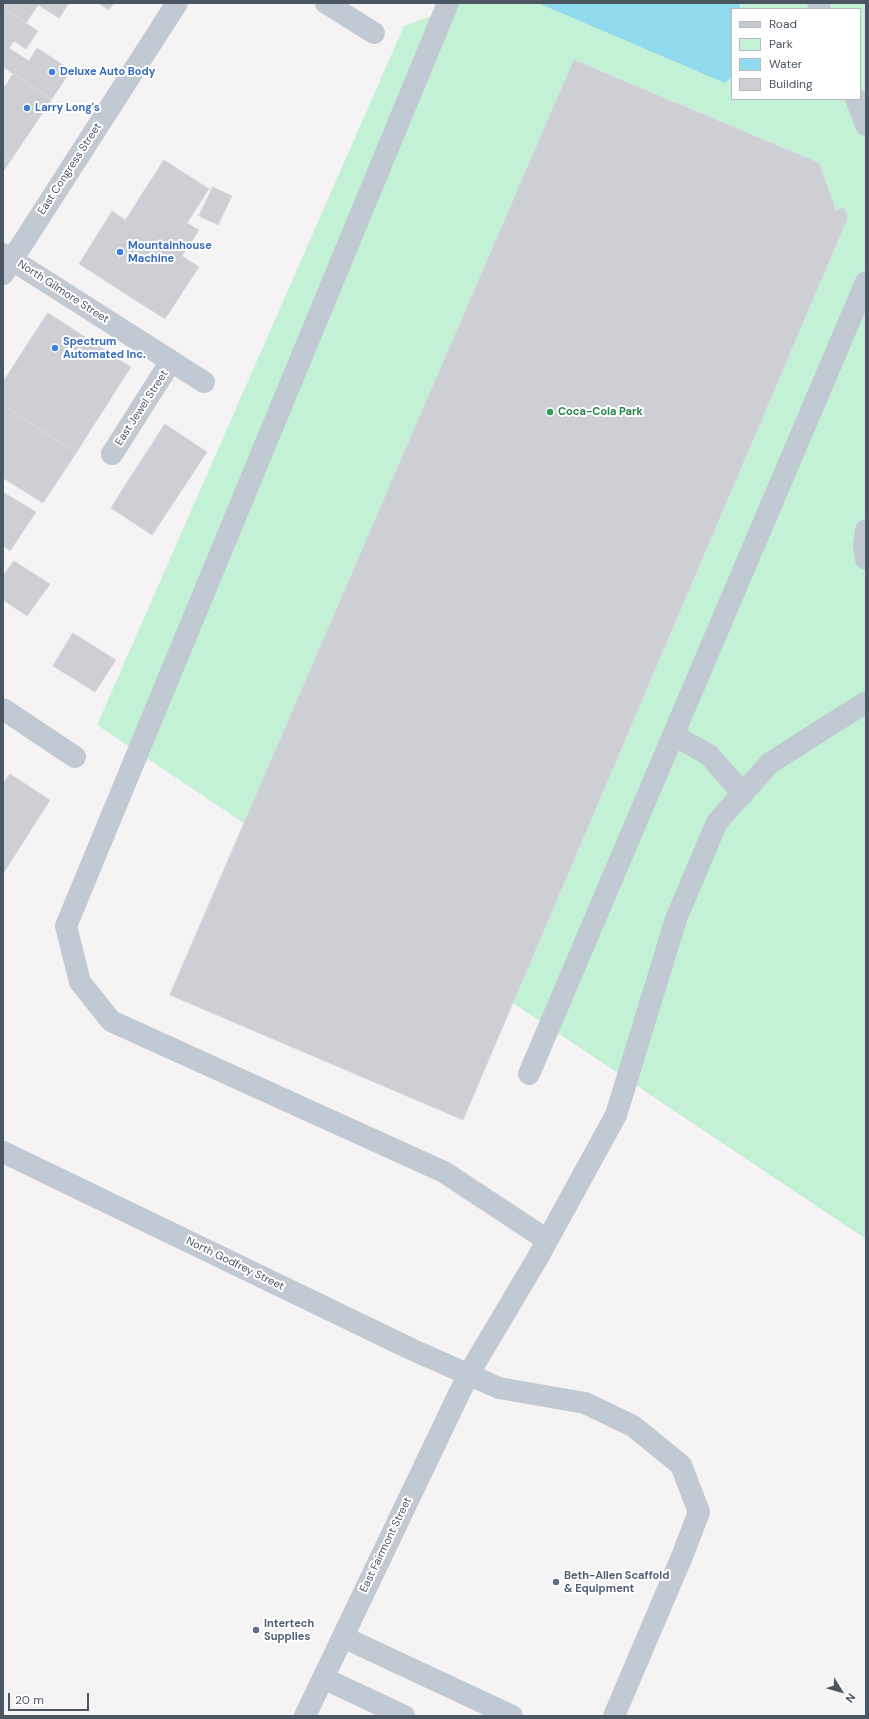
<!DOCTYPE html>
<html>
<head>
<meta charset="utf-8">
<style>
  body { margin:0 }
  #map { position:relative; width:869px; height:1719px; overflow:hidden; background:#f5f3f3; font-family:"DM Sans",sans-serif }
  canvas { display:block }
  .frame { position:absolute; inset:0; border:4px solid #4a5661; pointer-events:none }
  .legend { position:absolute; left:731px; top:8px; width:130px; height:92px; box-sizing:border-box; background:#fff; border:1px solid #b7bbc0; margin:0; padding:5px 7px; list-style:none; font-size:12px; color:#4a5661 }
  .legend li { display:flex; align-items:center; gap:8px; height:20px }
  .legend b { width:20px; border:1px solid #b7bbc0 }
  .north { position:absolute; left:821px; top:1671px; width:40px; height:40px; -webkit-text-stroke:3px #fff; paint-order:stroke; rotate:127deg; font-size:11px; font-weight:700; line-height:16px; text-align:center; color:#4a5661 }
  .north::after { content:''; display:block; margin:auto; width:14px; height:18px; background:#4a5661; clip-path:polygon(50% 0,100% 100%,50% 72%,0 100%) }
  .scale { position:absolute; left:8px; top:1693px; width:81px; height:18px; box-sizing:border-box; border:2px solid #4a5661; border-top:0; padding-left:5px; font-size:12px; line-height:14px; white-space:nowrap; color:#4a5661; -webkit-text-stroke:3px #fff; paint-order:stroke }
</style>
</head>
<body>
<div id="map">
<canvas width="869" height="1719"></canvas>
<div class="frame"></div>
<ul class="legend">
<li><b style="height:5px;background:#c1cad2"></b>Road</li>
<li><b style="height:11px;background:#c3f1d5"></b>Park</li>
<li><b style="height:11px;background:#90daee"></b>Water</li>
<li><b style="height:11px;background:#cdcfd5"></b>Building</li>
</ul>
<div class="north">N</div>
<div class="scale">20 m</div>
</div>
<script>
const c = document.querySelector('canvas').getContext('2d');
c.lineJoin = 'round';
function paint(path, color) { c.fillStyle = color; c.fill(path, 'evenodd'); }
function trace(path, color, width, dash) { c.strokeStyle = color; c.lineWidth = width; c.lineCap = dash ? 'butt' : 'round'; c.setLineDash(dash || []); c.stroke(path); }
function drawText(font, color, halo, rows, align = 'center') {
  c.font = font + ' "DM Sans",sans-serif'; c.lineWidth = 4; c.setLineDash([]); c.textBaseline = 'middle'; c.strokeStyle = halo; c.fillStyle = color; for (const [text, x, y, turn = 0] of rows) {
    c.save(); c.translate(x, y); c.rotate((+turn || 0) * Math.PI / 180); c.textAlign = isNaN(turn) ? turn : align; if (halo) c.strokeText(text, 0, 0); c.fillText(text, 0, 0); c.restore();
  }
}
const green = new Path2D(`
  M450 3H866V1239L97 725 404 26 446 11ZM732 9H860V99H732Z`);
const water = new Path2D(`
  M538 3H738L741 9H732V76L725 83Z`);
const building = new Path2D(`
  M3 3H69L59 18 38 5 26 23 3 8Z
  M98 3H114L109 10Z
  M3 8 38 31 26 49 14 41 9 48 29 61 37 48 71 70 52 99 3 67Z
  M574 60 819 163 836 211 844 207 848 217 463 1120 170 995Z
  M13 74 52 99 11 160 3 155V85L5 86Z
  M3 155 11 160 3 172Z
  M164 160 209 189 187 223 199 230 182 256 199 267 165 319 79 264 112 211 125 220Z
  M213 187 232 196 218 225 199 216Z
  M48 313 131 367 76 453 3 405V382Z
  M3 405 76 453 43 503 3 478Z
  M165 424 207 452 152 535 111 508Z
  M3 492 36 512 10 551 3 546Z
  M14 561 50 584 27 616 3 600V576Z
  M73 633 116 660 95 692 53 666Z
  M10 774 50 800 3 874V784Z`);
const minor = new Path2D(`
  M326 3 374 33
  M448 3 66 926 80 982 111 1021 444 1172 547 1240
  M818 3 820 9
  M856 99 866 125
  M3 254 204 382
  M3 274 177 3
  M112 454 171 361
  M866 530 864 545 866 559
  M3 709 75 757
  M673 735 709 755 743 794
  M529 1074 866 282
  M3 1152 413 1350 499 1388 585 1403 633 1426 681 1465 699 1512 683 1554 614 1716
  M343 1637 512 1716
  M323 1678 404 1716
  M305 1716 468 1375 537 1259 616 1115 676 919 717 822 770 763 866 702`);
const markers = [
  [52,72,4,"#3f7fe0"],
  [27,108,4,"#3f7fe0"],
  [120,252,4,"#3f7fe0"],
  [55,348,4,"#3f7fe0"],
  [550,412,4,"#2e9e5b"],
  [556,1582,4,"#5c6f8a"],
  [256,1630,4,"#5c6f8a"]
];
const shopNames = [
  ["Deluxe Auto Body",60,72],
  ["Larry Long's",35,108],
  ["Mountainhouse",128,246],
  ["Machine",128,259],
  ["Spectrum",63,342],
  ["Automated Inc.",63,355]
];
const streetNames = [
  ["East Congress Street",70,169,-57],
  ["North Gilmore Street",63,292,33],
  ["East Jewel Street",142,408,-57],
  ["North Godfrey Street",235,1264,26],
  ["East Fairmont Street",386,1545,-64]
];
const leisureNames = [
  ["Coca-Cola Park",558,412]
];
const serviceNames = [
  ["Beth-Allen Scaffold",564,1576],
  ["& Equipment",564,1589],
  ["Intertech",264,1624],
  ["Supplies",264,1637]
];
paint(green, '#c3f1d5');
paint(water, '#90daee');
paint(building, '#cdcfd5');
trace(building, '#d7d9de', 1);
trace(minor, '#c1cad2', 22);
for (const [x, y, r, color] of markers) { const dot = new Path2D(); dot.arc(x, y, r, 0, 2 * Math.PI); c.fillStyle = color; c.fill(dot); trace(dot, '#fff', 1.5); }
drawText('bold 11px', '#366cbe', '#fff', shopNames, 'left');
drawText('11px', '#4a5661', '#fff', streetNames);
drawText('bold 11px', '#27864d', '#fff', leisureNames, 'left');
drawText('bold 11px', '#4e5e75', '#fff', serviceNames, 'left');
</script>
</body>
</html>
